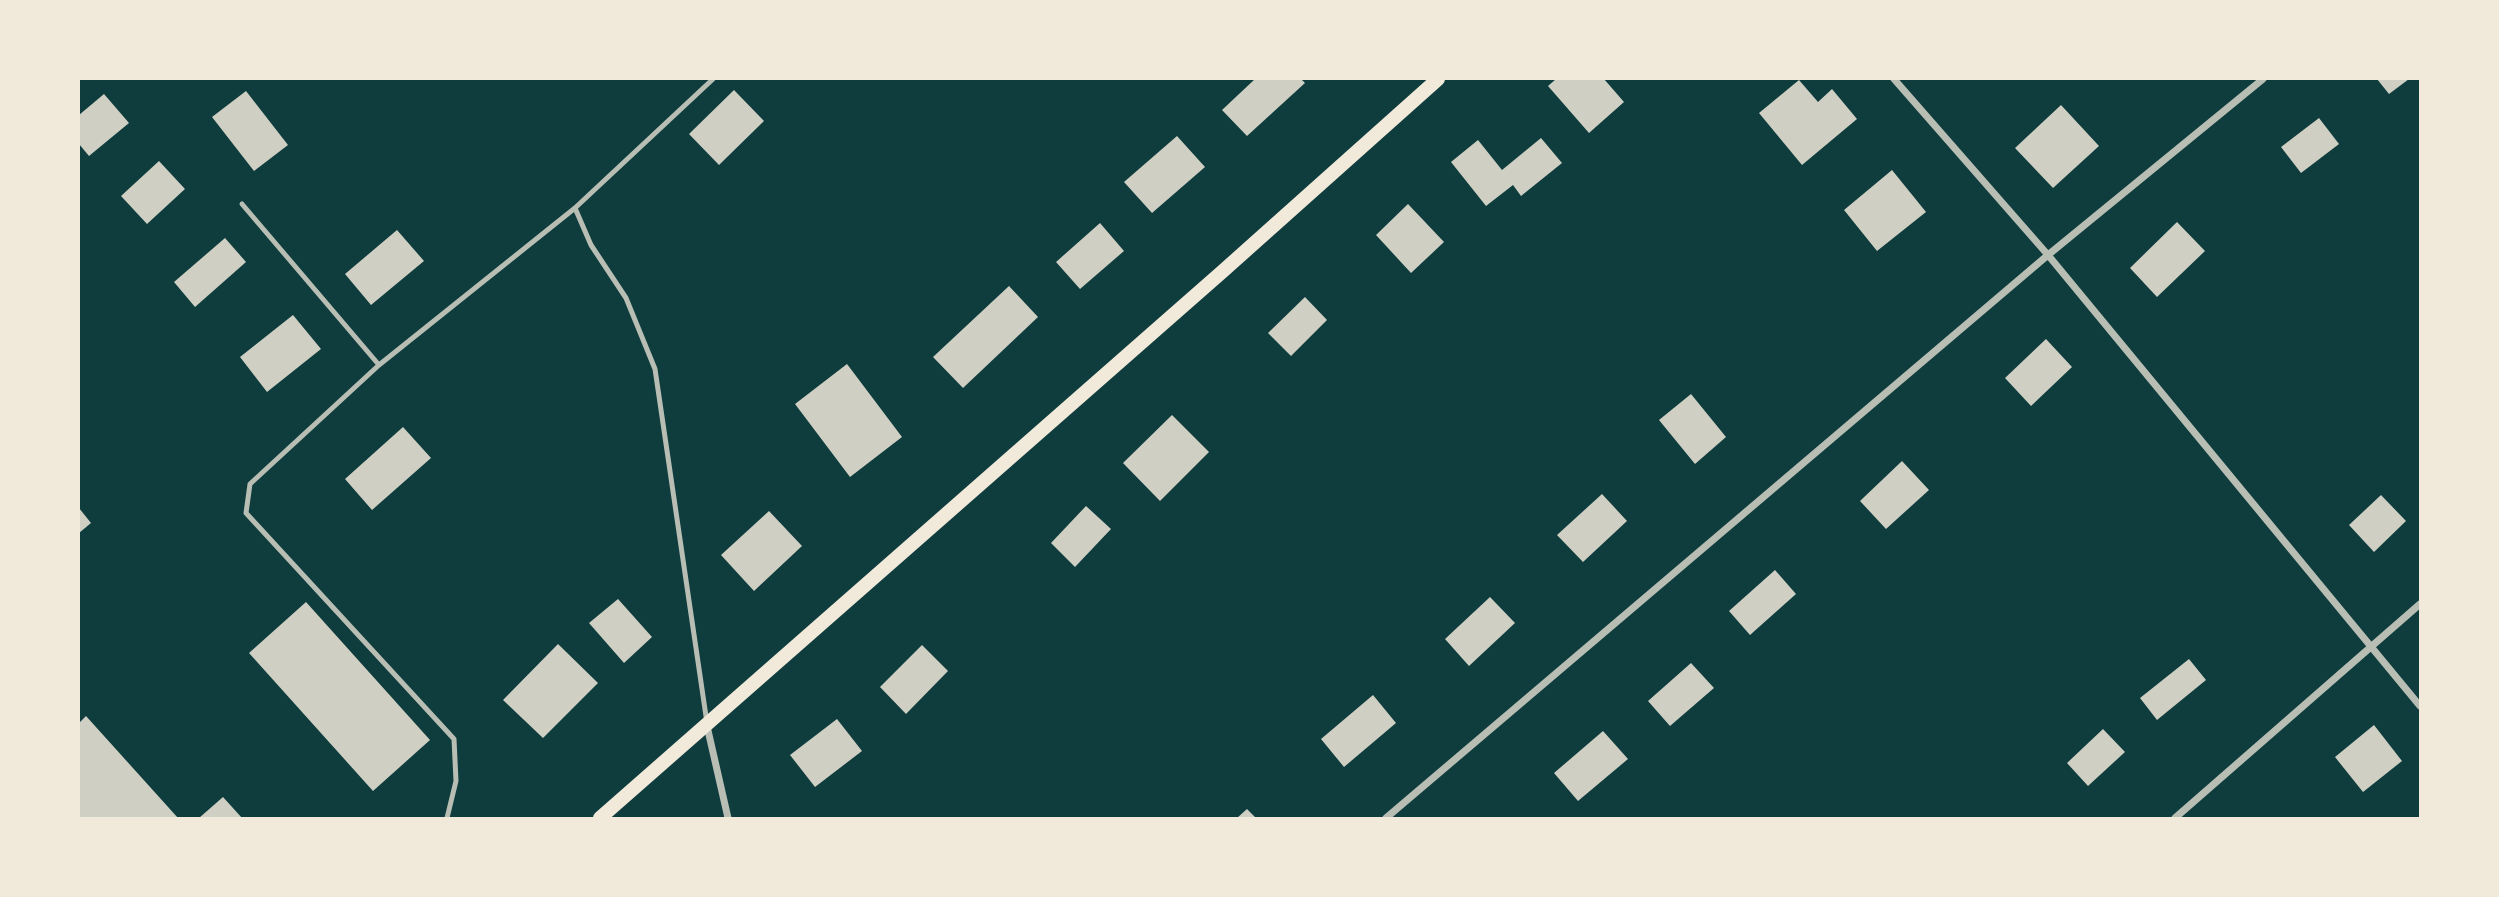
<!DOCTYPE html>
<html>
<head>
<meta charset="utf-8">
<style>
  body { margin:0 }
  #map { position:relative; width:2499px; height:897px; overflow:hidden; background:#0f3d3e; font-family:"Source Sans 3",sans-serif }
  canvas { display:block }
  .frame { position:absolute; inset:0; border:80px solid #f1e9da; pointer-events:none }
</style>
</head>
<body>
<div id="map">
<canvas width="2499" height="897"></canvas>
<div class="frame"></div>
</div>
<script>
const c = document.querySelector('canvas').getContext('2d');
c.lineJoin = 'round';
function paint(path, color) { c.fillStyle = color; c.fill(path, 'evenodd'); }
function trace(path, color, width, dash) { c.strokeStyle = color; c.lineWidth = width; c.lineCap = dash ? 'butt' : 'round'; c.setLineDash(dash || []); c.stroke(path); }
const building = new Path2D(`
  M1255 79H1301L1305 83 1247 136 1222 110Z
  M1556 79H1604L1624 102 1589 133 1548 86Z
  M2377 79H2409L2389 94Z
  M1799 80 1818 102 1832 89 1857 119 1802 165 1759 113Z
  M734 90 764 121 719 165 689 134Z
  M246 91 288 145 254 171 212 117Z
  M104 94 129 123 89 156 79 144V115Z
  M2061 105 2099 146 2053 188 2015 148Z
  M2319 118 2339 144 2301 173 2281 147Z
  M1177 136 1205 167 1152 213 1124 182Z
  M1541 138 1562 163 1521 196 1513 185 1486 206 1451 162 1478 140 1502 170Z
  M159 161 185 189 147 224 121 196Z
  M1892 170 1926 212 1877 251 1844 210Z
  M1408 204 1444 242 1411 273 1376 235Z
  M2177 222 2205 251 2157 297 2130 268Z
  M1100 223 1124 251 1080 289 1056 262Z
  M397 230 424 261 371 305 345 274Z
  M225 238 246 262 195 307 174 282Z
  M1009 286 1038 317 963 388 933 357Z
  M1305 297 1327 320 1291 356 1268 333Z
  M293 315 321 349 267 392 240 357Z
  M2046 339 2072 367 2031 406 2005 378Z
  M847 364 902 437 850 477 795 404Z
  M1691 394 1726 437 1695 464 1659 420Z
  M1172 415 1209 452 1160 501 1123 463Z
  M403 427 431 458 372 510 345 479Z
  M1902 461 1929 490 1886 529 1860 501Z
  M1602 494 1627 521 1583 562 1557 535Z
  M2381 495 2406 521 2374 552 2349 525Z
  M1086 506 1111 529 1075 567 1051 543Z
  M79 508 91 523 79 533Z
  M769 511 802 546 754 591 721 555Z
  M1775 570 1796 594 1750 635 1729 611Z
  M1490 597 1515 623 1469 666 1445 639Z
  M618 599 652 637 624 663 589 623Z
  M306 602 430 740 373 791 249 653Z
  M558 644 598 683 543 738 503 700Z
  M922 645 948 671 906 714 880 687Z
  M2189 659 2206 680 2157 720 2140 698Z
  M1691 663 1714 688 1670 726 1648 701Z
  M1373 695 1396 723 1344 767 1321 739Z
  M86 716 178 818H79V723Z
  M837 719 862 751 815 787 790 755Z
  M2374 725 2402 761 2363 792 2335 757Z
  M2103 729 2125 752 2088 786 2067 763Z
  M1603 731 1628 759 1578 801 1554 773Z
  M223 797 242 818H199Z
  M1247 809 1256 818H1237Z`);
const service = new Path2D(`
  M242 204 379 365
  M575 208 591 245 626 298 655 369 707 723
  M447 818 456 781 454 739 246 513 250 484 379 365 575 208 713 79`);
const minor = new Path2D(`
  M1894 79 2048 255 2420 706
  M707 726 728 818
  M1386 818 2048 255 2263 79
  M2175 818 2420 604`);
const secondary = new Path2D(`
  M600 818 1223 271 1438 79`);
paint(building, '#cfcfc3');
trace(service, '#b8beb3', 5);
trace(minor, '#b8beb3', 7);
trace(secondary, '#f1e9da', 14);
</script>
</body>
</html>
